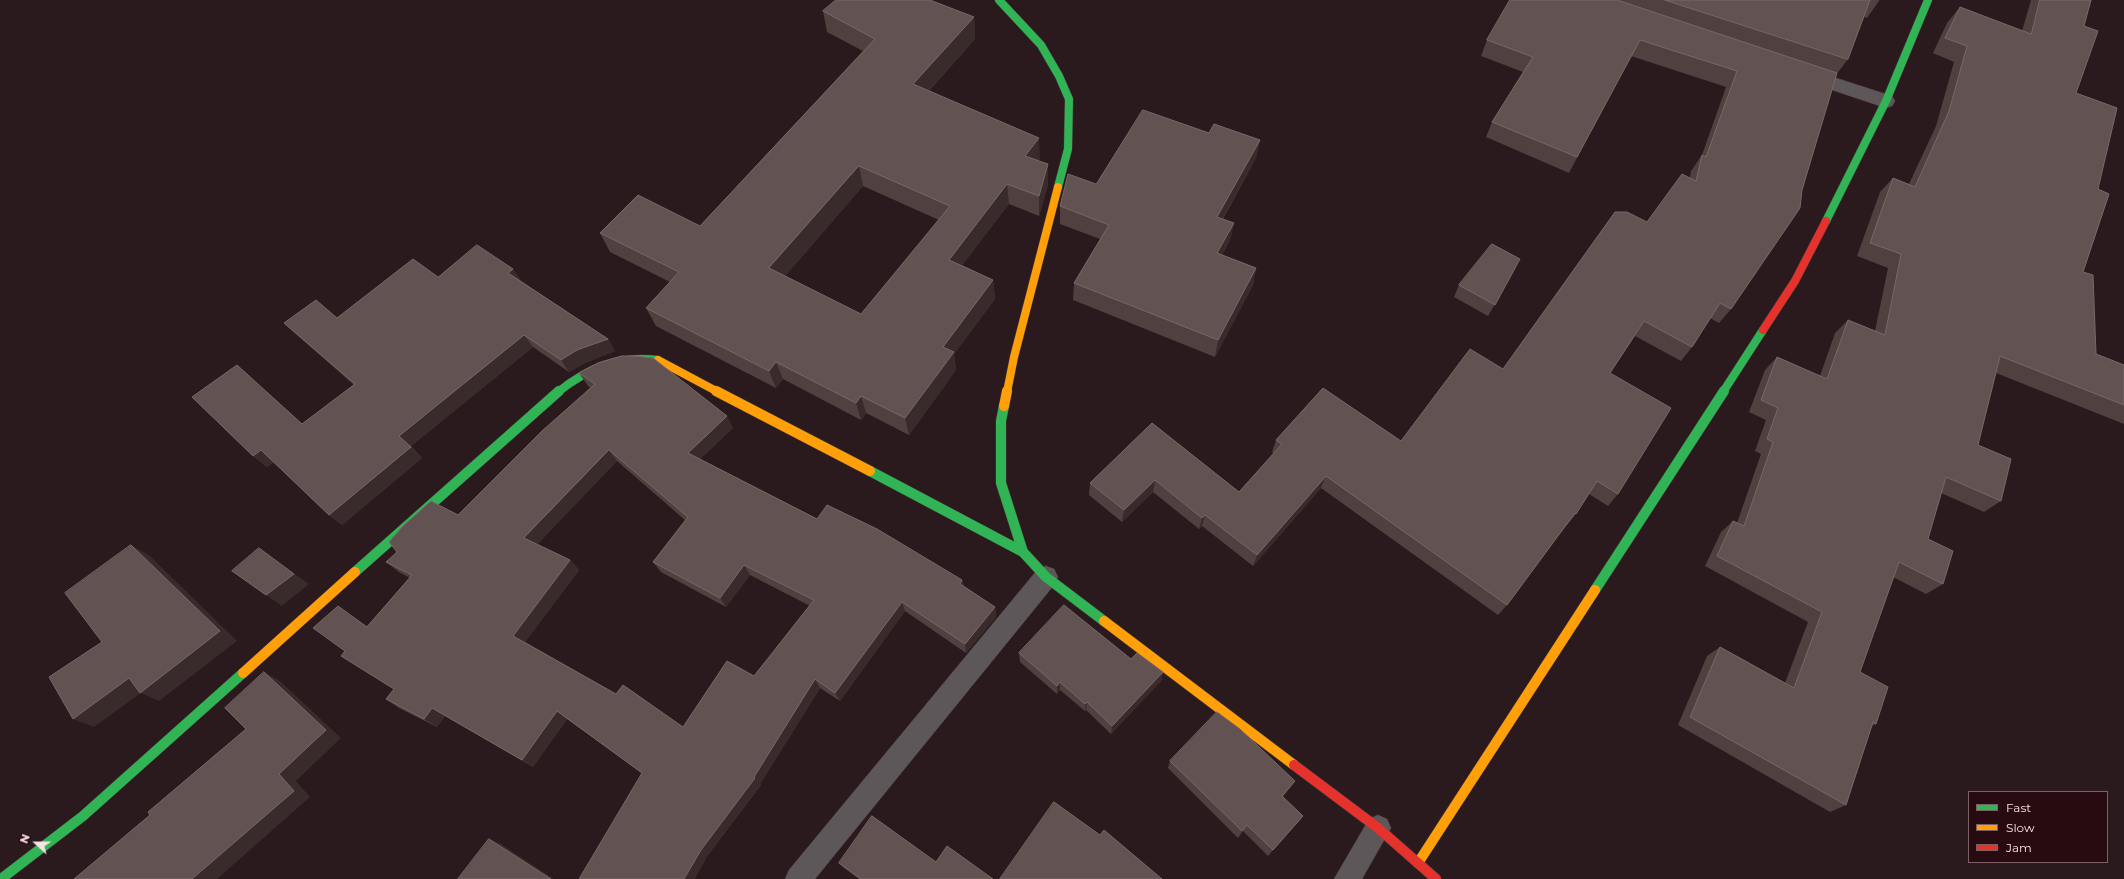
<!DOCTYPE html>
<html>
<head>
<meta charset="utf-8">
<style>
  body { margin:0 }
  #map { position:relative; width:2124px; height:879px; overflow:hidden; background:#2b1a1d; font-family:Montserrat,sans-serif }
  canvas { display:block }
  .legend { position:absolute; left:1968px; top:791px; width:140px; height:72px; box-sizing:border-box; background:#270b10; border:1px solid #7b6165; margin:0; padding:5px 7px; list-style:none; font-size:12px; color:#f8e2e4 }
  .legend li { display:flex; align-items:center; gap:8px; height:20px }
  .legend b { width:20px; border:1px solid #7b6165 }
  .north { position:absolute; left:16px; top:823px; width:40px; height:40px; -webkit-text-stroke:3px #270b10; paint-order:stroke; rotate:291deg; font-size:11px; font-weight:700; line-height:16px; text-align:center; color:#f8e2e4 }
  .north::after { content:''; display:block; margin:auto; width:14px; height:18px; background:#f8e2e4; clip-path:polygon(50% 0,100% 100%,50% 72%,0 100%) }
</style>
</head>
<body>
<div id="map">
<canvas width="2124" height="879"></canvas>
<ul class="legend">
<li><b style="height:5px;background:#30b455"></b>Fast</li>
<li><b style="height:5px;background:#ff9f0a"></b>Slow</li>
<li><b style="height:5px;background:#e5322d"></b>Jam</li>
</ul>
<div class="north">N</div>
</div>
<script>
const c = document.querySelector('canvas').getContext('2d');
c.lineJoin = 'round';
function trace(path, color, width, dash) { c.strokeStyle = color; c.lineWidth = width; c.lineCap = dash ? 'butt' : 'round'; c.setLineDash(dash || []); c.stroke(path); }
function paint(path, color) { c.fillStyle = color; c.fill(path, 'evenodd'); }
const street = new Path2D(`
  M1805 68 1892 96 1895 101 1892 106 1886 108 1799 79 1796 74 1799 69Z
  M1046 566 1054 569 1058 577 1054 585 815 879H785L789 870 1038 569Z
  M1378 815 1387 819 1391 828 1362 879H1334L1369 819Z`);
const fastFar1 = new Path2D(`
  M999 0 1041 45 1059 76 1069 99 1068 149 1058 187
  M1826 221 1886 101 1928 0
  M558 392C588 368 619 355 658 360
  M1723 392 1763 330`);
const fast = new Path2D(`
  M1004 406 1001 421V483L1023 552 1046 577 1104 621
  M870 471 1023 552
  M355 572 559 391
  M1595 590 1724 391
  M1 879 83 816 243 673`);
const slowFar1 = new Path2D(`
  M658 360 718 392
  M1007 392 1014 357 1058 187`);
const slow = new Path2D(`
  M716 391 870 471
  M1004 406 1007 391
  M1104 621 1294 765
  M243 673 355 572
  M1418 863 1595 590`);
const jamFar1 = new Path2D(`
  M1763 330 1795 281 1826 221`);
const jam = new Path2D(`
  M1294 765 1378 828 1436 879`);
const wall = new Path2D(`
  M835 0H930L974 17 975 39 929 91 1040 159 1038 161 1048 164V185L1039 216 1009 204 962 265 993 280 995 299 954 354 956 370 909 435 866 413 861 420 783 379 776 388 656 326 646 308 670 282 610 252 600 233 700 226 863 51 827 32 823 11 836 0ZM863 186 939 220 861 314 785 276Z
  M1510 0H1879V1L1867 18 1864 17 1848 59 1836 75 1731 309 1719 323 1710 318 1692 347 1681 361 1635 336 1610 373 1618 494 1608 506 1589 494 1576 514 1567 525H1566L1507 605 1498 615 1321 488 1253 566 1202 526 1199 529 1153 492 1122 522 1089 495 1090 483 1152 423 1239 492 1274 454 1272 452 1276 440 1401 441 1503 369 1690 178 1691 171 1702 155 1726 87 1631 56 1569 173 1486 137 1492 122 1523 72 1481 56 1487 40Z
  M2031 0H2091L2084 26 2076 93 2098 189 2083 272 2096 354 2124 365V424L1996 373 1978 445 2001 501 1984 512 1941 493 1928 539 1943 584 1926 594 1893 577 1860 672 1876 724 1872 726 1846 805 1830 812 1678 725 1707 656 1720 647 1785 683 1808 622 1705 566 1721 532 1733 521 1737 523 1761 454 1755 451 1766 420 1749 412 1765 370 1777 357 1820 376 1835 333 1848 320 1875 331 1888 268 1857 256 1880 192 1893 178 1909 184 1936 126 1954 62 1933 53 1947 23 1960 7 2022 31Z
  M1209 133 1260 140 1256 158 1223 219 1234 223 1230 240 1222 255 1256 268 1253 285 1215 357 1073 300 1074 283 1100 239 1060 224V206L1096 184Z
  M513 269 521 281 608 339 615 351 585 363 569 372 533 347 411 446 422 458 342 525 329 515 274 462 267 467 253 456 302 424 354 385 297 335 284 323 337 318 438 277Z
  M1514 271 1488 316 1454 297 1459 285Z
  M579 373 733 428 700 459 817 519 962 580 964 586 995 607 996 617 966 653 905 611 840 701 820 688 760 784 761 785 708 855 642 773 567 719 533 767 445 716 437 727 399 708 386 699 394 689 367 626 410 578 399 572 386 562 458 515 591 388 588 386ZM617 461 685 520 653 562 661 572 726 607 750 575 810 606 754 676 683 727 616 694 525 642 579 570 570 560 537 544Z
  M1019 653 1131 659 1163 672 1161 681 1111 734 1086 710 1085 711 1060 690 1057 694 1020 662Z
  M1170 761 1295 781 1290 788 1283 797 1303 816 1268 856 1243 831 1238 838 1168 768Z
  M936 862 993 879H859L844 868 839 863Z`);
const shadedWall = new Path2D(`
  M974 17 975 39 916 105 913 84Z
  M1039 138 1040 159 1026 176 1025 156Z
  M1260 140 1256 158 1214 234 1217 217Z
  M1048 164V185L1039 216V196Z
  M859 166 863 186 776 287 769 268Z
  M1007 184 1009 204 952 279 949 260Z
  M1234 223 1230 240 1214 270 1217 253Z
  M1256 268 1253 285 1215 357 1218 340Z
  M513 269 521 282 508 273Z
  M993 280 995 299 954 354 956 370 909 435 905 418 943 347Z
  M524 335 533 347 410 447 399 436Z
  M608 339 615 351 585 363 569 372 561 360 577 350Z
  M776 362 783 379 776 388 769 371Z
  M861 396 866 413 861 420 856 403Z
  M727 416 733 428 695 464 688 453Z
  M411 447 422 458 342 525 329 515Z
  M261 450 275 461 267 467 253 456Z
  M609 450 617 461 534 548 524 538Z
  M1326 476 1321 488 1253 566 1257 555Z
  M1155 480 1153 492 1122 522 1124 510Z
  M1205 515 1202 526 1199 529 1202 518Z
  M131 545 150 556 237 641 159 701 141 693 94 727 73 719 129 678Z
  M274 559 309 584 282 606 266 595Z
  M570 560 579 570 523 645 513 636Z
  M744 565 750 575 726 607 720 598Z
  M962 580 964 590 960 584Z
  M902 602 905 611 840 701 835 693Z
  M995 607 996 617 966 653 965 644Z
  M264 672 280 681 341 738 296 781 310 797 217 879H192L279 774Z
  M1163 672 1161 681 1111 734 1112 726Z
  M815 679 820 688 760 784 761 785 708 855 695 879H684L701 850 754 777Z
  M1060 682V690L1057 694V686Z
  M1087 702 1086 710 1085 711V704Z
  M432 708 445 716 437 727 424 719Z
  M557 711 567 719 533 767 522 760Z
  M1295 781 1290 788 1277 803 1282 796Z
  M1247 825 1243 831 1238 838 1242 831Z
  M489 839 501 844 554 879H551Z`);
const building = new Path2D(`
  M836 0H930L974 17 913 84 1039 138 1025 156 1048 164 1039 196 1007 184 949 260 993 280 943 347 954 352 905 418 861 396 856 403 776 362 769 371 646 308 679 272 600 233 638 195 700 226 875 39 823 11ZM859 166 950 206 861 314 769 268Z
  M1510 0H1617L1837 73 1802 190 1800 208 1731 309 1720 303 1692 347 1644 321 1610 373 1671 408 1618 494 1597 481 1576 514 1575 513 1507 605 1326 476 1257 555 1205 515 1202 518 1155 480 1124 510 1090 483 1152 423 1239 492 1282 444 1276 440 1323 388 1401 441 1470 349 1503 369 1615 212H1627L1647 222 1682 174 1696 181 1702 155 1706 157 1737 71 1640 40 1577 157 1492 122 1533 57 1487 40Z
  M1665 0H1870L1848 59Z
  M2040 0H2091L2084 26 2098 31 2076 93 2117 108 2098 189 2109 194 2083 272 2093 275 2096 354 2124 365V405L2000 356 1978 445 2011 459 2001 501 1946 477 1928 539 1953 551 1943 584 1899 562 1860 672 1888 687 1876 724 1873 722 1846 805 1690 717 1720 647 1794 688 1822 612 1717 556 1733 521 1744 526 1773 442 1767 439 1778 408 1761 400 1777 357 1827 379 1848 320 1885 335 1901 254 1870 243 1893 178 1915 187 1949 111 1967 46 1945 38 1960 7 2031 34Z
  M1143 110 1209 133 1214 124 1260 140 1217 217 1234 223 1217 253 1256 268 1218 340 1074 283 1109 225 1060 206 1068 174 1096 184Z
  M1492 244 1520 259 1495 305 1459 285Z
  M477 245 513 269 508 273 608 339 577 350 561 360 524 335 399 436 411 447 329 515 261 450 253 456 192 397 237 365 302 424 355 384 284 323 316 300 337 318 413 259 438 277Z
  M622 356H635L653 358 727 416 688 453 817 519 827 505 877 529 962 580 960 584 995 607 965 644 902 602 835 693 815 679 754 777 755 778 701 850 684 879H579L642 773 557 711 522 760 432 708 424 719 386 699 394 689 341 656 345 651 313 628 338 606 367 627 412 575 386 562 397 552 389 542 403 526 431 501 458 515 542 431 595 384 579 373 598 363ZM609 450 688 517 653 562 720 598 744 565 814 600 754 676 727 661 683 727 623 685 616 694 513 636 570 560 524 538Z
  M131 545 220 631 140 693 129 678 73 719 49 677 102 642 65 593Z
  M259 548 294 574 266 595 232 571Z
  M1064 605 1131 659 1137 653 1163 672 1112 726 1087 702 1085 704 1060 682 1057 686 1019 653Z
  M264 672 326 730 279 774 294 791 192 879H74L150 815 148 812 246 729 225 708Z
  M1217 712 1240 729 1295 781 1282 796 1303 816 1273 850 1247 825 1242 831 1170 761Z
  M1054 802 1100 835 1104 830 1162 879H1000Z
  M872 816 936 862 947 846 993 879H861L839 863Z
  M489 839 551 879H458Z`);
trace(street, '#46383a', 1);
trace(fastFar1, '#46383a', 9);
trace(fast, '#46383a', 11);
trace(slowFar1, '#46383a', 9);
trace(slow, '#46383a', 11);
trace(jamFar1, '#46383a', 9);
trace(jam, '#46383a', 11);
paint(street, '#5e5759');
trace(fastFar1, '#30b455', 8);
trace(fast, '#30b455', 10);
trace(slowFar1, '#ff9f0a', 8);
trace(slow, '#ff9f0a', 10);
trace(jamFar1, '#e5322d', 8);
trace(jam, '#e5322d', 10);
paint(wall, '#504040');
paint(shadedWall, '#392a2b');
paint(building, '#625252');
trace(building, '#796869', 1);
</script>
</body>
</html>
